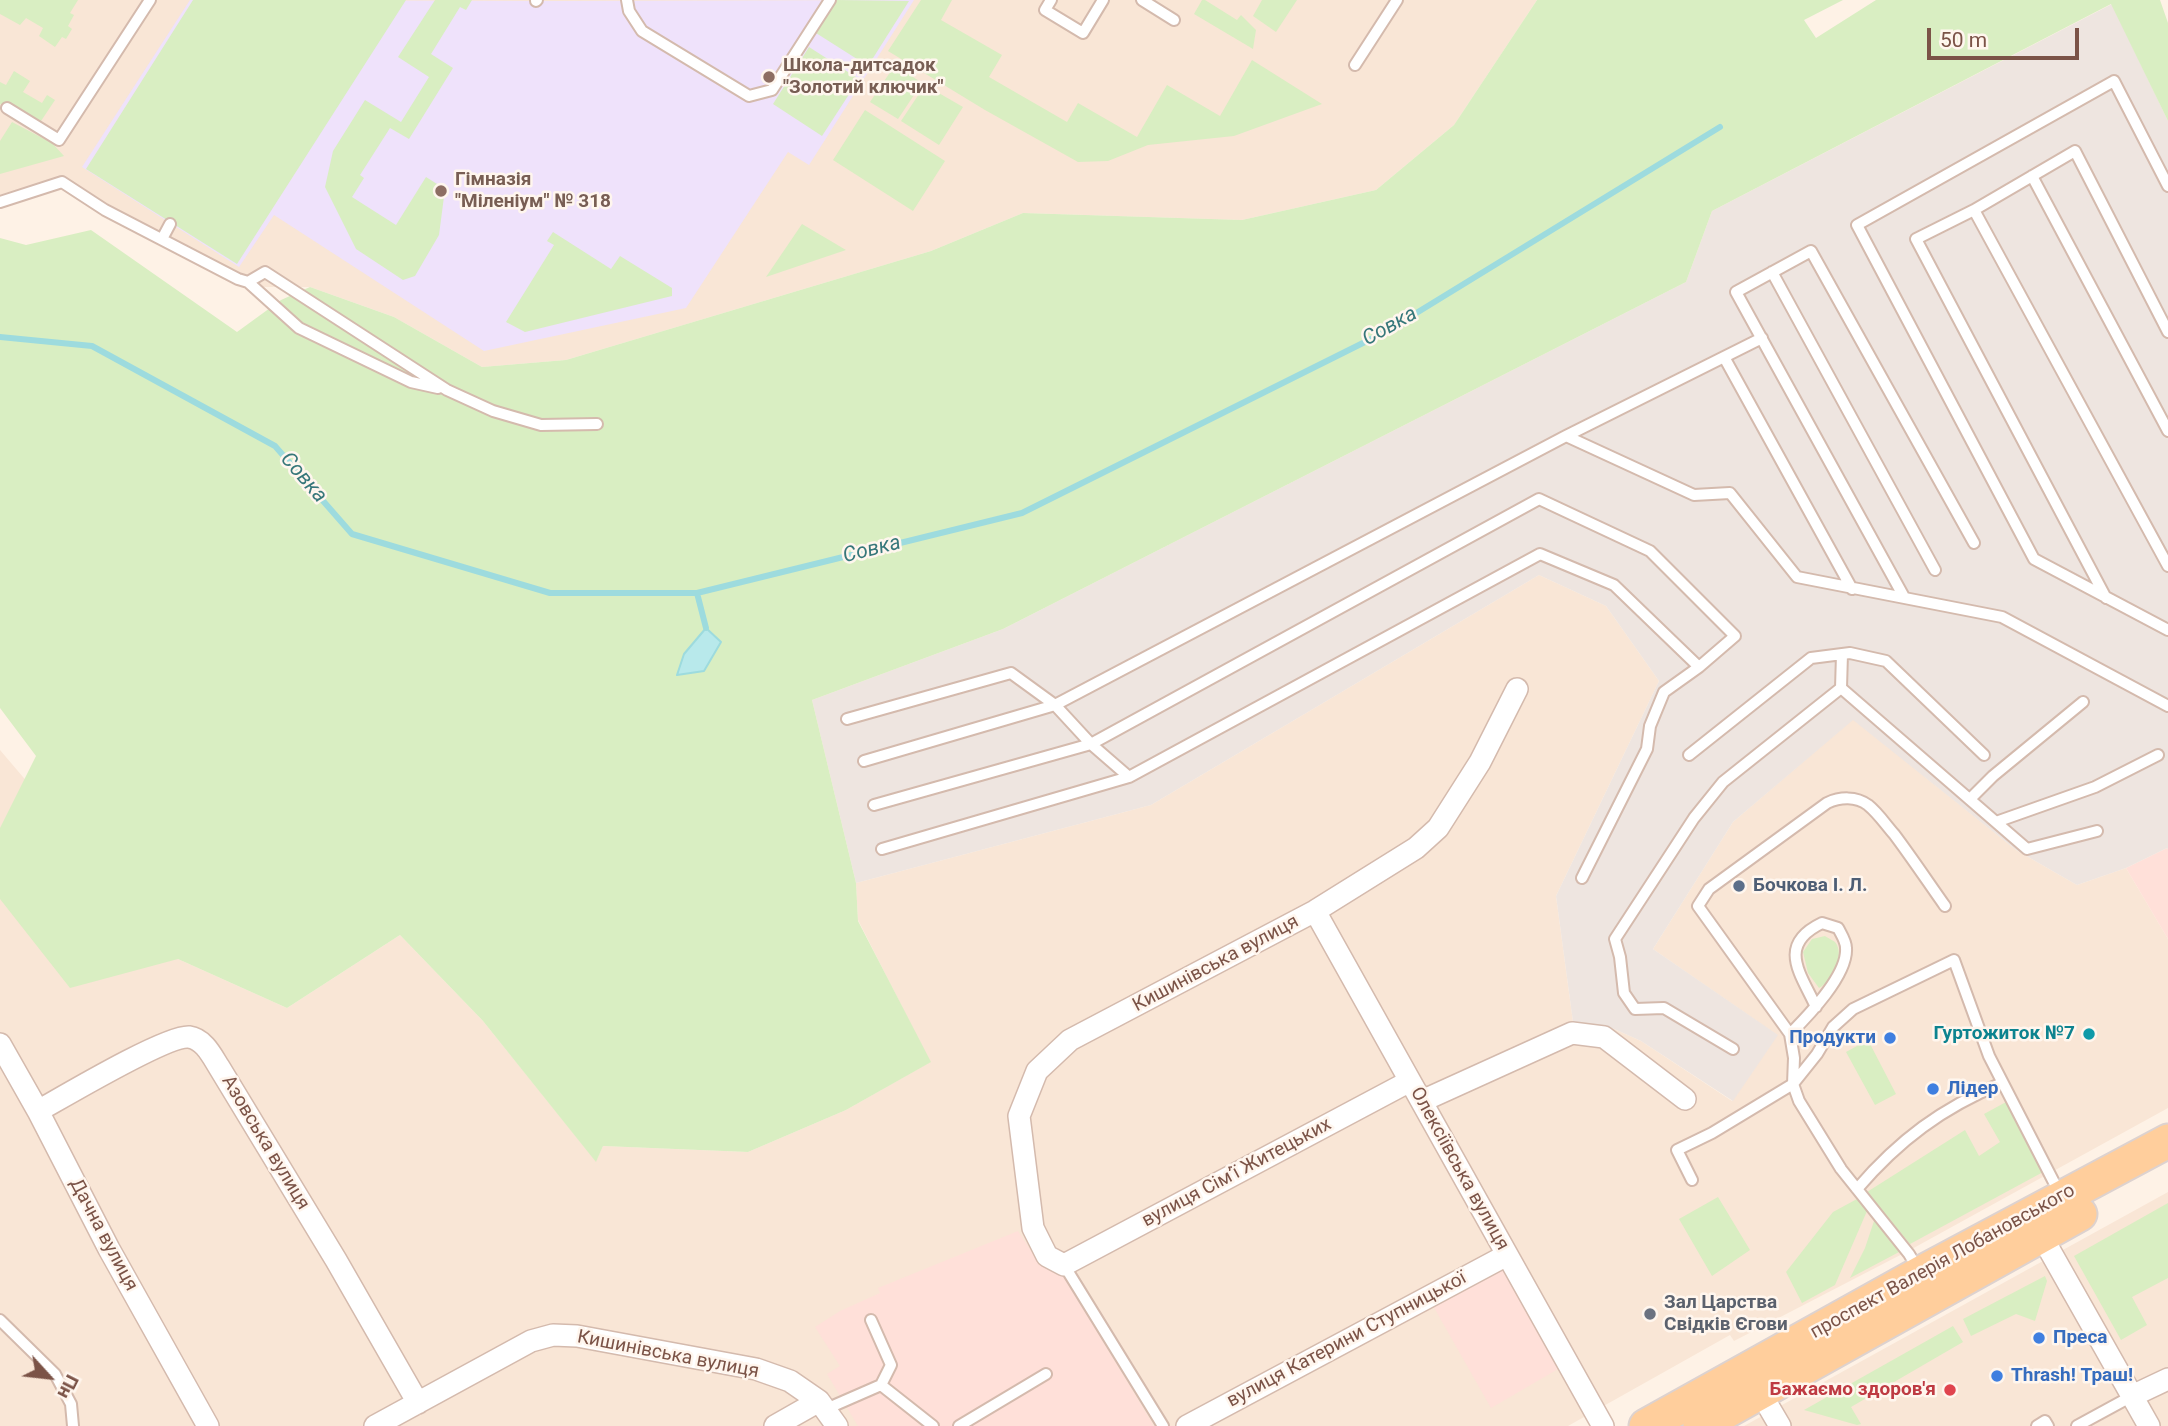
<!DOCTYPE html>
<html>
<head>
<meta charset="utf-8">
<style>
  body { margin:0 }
  #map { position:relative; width:2168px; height:1426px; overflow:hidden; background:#fef2e6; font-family:Roboto,sans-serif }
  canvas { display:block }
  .north { position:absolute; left:14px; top:1342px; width:70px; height:70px; -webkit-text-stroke:5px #fff6ee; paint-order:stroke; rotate:117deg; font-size:19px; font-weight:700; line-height:28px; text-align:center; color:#7b5347 }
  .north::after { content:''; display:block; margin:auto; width:24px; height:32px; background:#7b5347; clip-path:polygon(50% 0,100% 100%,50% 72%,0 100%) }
  .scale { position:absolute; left:1927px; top:28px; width:152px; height:32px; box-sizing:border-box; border:4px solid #7b5347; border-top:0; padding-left:9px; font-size:21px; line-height:24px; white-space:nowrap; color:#7b5347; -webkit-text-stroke:5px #fff6ee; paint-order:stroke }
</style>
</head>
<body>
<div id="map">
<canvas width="2168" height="1426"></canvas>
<div class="north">Пн</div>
<div class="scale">50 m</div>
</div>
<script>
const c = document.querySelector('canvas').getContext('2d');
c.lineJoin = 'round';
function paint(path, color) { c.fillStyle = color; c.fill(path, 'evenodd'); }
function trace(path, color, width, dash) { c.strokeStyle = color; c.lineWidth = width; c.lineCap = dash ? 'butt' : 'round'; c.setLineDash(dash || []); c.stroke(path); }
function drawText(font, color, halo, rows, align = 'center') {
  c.font = font + ' Roboto,sans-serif'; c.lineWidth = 5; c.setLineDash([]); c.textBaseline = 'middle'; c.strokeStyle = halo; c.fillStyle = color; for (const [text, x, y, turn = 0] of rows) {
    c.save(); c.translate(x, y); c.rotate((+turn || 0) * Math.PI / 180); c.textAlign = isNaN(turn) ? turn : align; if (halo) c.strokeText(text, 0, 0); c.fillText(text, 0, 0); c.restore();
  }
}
const residential = new Path2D(`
  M0 0H1537L1454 125 1376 190 1242 220 1023 213 931 251 566 360 482 367 394 317 310 287H254L62 183 0 202Z
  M1539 575 1606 606 1659 681 1556 896 1573 1022 1612 1028 1641 1041 1732 1101 1777 1035 1653 949 1733 822 1853 719 2016 850 2077 885 2126 868 2168 939V1108L1910 1250 1734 1341 1730 1335 1568 1426H0V750L178 959 287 1008 400 935 483 1021 596 1161 603 1146 748 1152 846 1110 930 1062 858 920 856 883 1151 805Z
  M2168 1192V1426H1744Z`);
const commercial = new Path2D(`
  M2167 848 2168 849V939L2126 868Z
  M1018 1231 1040 1264 1064 1277 1154 1426H858L827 1374 840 1366 815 1327 840 1311 880 1293 878 1288Z
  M1503 1265 1565 1365 1491 1408 1432 1304Z`);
const industrial = new Path2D(`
  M2112 4 2168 121V849L2167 848 2126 868 2077 885 2016 850 1853 720 1733 822 1653 949 1778 1035 1733 1101 1641 1041 1612 1028 1573 1022 1556 896 1659 681 1606 606 1539 575 1151 805 856 883 812 700 1003 629 1686 282 1712 211Z`);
const education = new Path2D(`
  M190 0 555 1 914 0 809 165 788 152 686 308 484 351 274 215 239 267 82 167Z`);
const green = new Path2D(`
  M0 0H78L70 13 74 15 68 26 72 29 66 39 62 37 55 47 39 36 43 28 26 18 20 25 0 14Z
  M193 0H406L237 264 86 169Z
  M435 0H472L466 10 460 7 431 54 453 68 409 139 390 128 360 175 364 178 352 197 396 225 426 177 445 189 439 235 415 276 403 280 356 249 325 187 333 151 365 100 401 122 429 77 398 57Z
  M837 0 909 1 868 66 816 33Z
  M921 0H952L941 20 1002 55 989 77 1067 122 1078 103 1137 137 1167 85 1220 116 1252 60 1322 104 1234 136 1148 145 1108 161 1078 162 985 110 888 51Z
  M1202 0H1205L1237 20 1241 15 1256 30 1253 49 1194 14Z
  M1262 0H1297L1276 32 1253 16Z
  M1537 0H1843L1804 20 1816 38 1876 0H2160L2168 23V121L2111 4 1712 211 1686 282 1003 629 812 700 856 883 858 921 931 1062 846 1110 748 1152 603 1146 596 1162 483 1021 400 935 287 1008 178 959 70 988 0 899V828L36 756 0 708V238L26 245 91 230 237 332 281 300 310 287 394 317 482 367 566 360 931 251 1023 213 1242 220 1376 190 1454 125Z
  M809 47 859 79 822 136 773 104Z
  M895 65 922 83 898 119 870 102Z
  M14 71 30 81 23 92 42 103 47 95 55 100 37 127 0 104V82L6 85Z
  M925 85 963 107 939 145 901 121Z
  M865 110 945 161 913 211 833 160Z
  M12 122 52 143 64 156 0 174V141Z
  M802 224 846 250 766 277Z
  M553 232 611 269 620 256 672 288V296L525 332 506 322 554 245 547 241Z
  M1825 936C1826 937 1834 941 1835 942 1846 955 1831 982 1819 988L1808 973 1803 952 1812 939Z
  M1868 1040 1896 1094 1875 1105 1846 1052Z
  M2006 1102 2045 1171 1910 1244 1867 1192 1965 1130 1979 1156 2000 1142 1984 1114Z
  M1718 1197 1750 1250 1712 1276 1679 1219Z
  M1857 1199 1867 1211 1835 1285 1802 1303 1786 1272 1833 1212Z
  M2168 1203V1278L2132 1297 2147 1325 2121 1340 2074 1256Z
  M1875 1218 1901 1251 1850 1278 1865 1248Z
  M2045 1276 2047 1281 2035 1321 2016 1314 1971 1336 1963 1319Z
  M1953 1326 1963 1342 1851 1407 1861 1424 1857 1425 1804 1410Z`);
const water = new Path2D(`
  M706 628 721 642 704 671 677 675 684 654Z`);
const stream = new Path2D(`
  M0 337 92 346 275 446 352 534 550 593H697L1022 513 1387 331 1720 127
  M697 593 706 628`);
const lane = new Path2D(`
  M627 0 629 11 642 31 749 96 772 90 830 0
  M1051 0 1045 10 1083 33 1103 0
  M1142 0 1174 20
  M536 1 537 0
  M1355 65 1397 0
  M7 108 59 140 150 0
  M2032 176 2168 431
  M2168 186 2114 81 1857 225 2034 559 2168 630
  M0 202 62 182 105 210 238 279 248 282 265 272 447 390 493 411 541 425 597 424
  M1974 210 2168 566
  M162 239 170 224
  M1772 272 1935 570
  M248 282 299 328 411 382 438 388
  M1724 357 1852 589
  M1566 436 1694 495 1730 493 1797 577 2002 617 2168 706
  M1904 597 1736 292 1811 251 1974 543
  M2106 598 1916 239 1974 210 2075 151 2168 332
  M1841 688 1842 654
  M847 719 1011 673 1055 705 1091 744 1129 777
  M1689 755 1811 658 1850 653 1886 661 1984 755
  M864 761 1055 705 1566 436 1762 338
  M1970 799 1993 776 2083 702
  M874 805 1091 744 1539 499 1650 551 1735 636 1699 667 1614 585 1540 554 1129 777 882 849
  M1996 822 2095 787 2158 755
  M1582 878 1647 749 1650 726 1664 692 1699 667
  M1790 1034C1808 1016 1848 975 1846 948 1846 941 1841 934 1838 928L1822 923C1776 945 1801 974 1816 1007
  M1733 1049 1664 1008 1635 1009 1624 993 1620 957 1615 939 1694 818 1723 782 1841 688 2027 849 2097 831
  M1692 1180 1677 1150 1712 1133 1793 1084 1817 1054 1833 1027 1853 1009 1954 960 1989 1056 2061 1196
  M1857 1189C1899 1140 1942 1108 2002 1083
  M1064 1265 1163 1426
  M1918 1269 1909 1254 1841 1169 1799 1101 1793 1084 1794 1058 1790 1034 1698 906 1709 889 1827 803C1840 797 1856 796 1868 805 1878 813 1886 825 1894 834 1912 858 1928 882 1945 906
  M0 1320 55 1374 71 1404 73 1426
  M881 1385 933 1426
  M826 1409 881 1385 891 1365 871 1320
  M959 1426 1046 1374
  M2037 1426 2045 1421 2048 1426
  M2077 1426 2132 1396`);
const street = new Path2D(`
  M1315 911 1603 1426
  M0 1044 38 1111 109 1249 208 1426
  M1410 1081 1064 1265 1047 1256 1033 1228 1019 1116 1037 1071 1070 1040 1315 911 1416 848 1438 828 1480 762 1517 689
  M1422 1101 1572 1033 1604 1037 1685 1099
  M38 1111C63 1097 167 1035 189 1037 204 1039 212 1056 219 1067L336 1260 418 1403
  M2041 1235 2149 1426
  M1760 1392 1780 1426
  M2132 1396 2168 1379
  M375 1426 531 1341 553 1335 577 1336 756 1369 790 1381 819 1401 837 1426
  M775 1426 819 1401
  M1187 1426 1507 1255`);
const primary = new Path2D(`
  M1646 1426 1921 1273 2168 1141
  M1700 1426 2080 1214`);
const markers = [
  [769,77,7,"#8d6e63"],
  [441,191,7,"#8d6e63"],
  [1739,886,7,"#5c6f8a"],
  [2089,1034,7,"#0f9aa8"],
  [1890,1038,7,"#3f7fe0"],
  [1933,1089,7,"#3f7fe0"],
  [1650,1314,7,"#6b7280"],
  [2039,1338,7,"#3f7fe0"],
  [1997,1376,7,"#3f7fe0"],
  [1950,1390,7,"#e0444e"]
];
const educationNames = [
  ["Школа-дитсадок",783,66],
  ["\"Золотий ключик\"",783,88],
  ["Гімназія",455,180],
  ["\"Міленіум\" № 318",455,202]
];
const serviceNames = [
  ["Бочкова І. Л.",1753,886]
];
const streetNames = [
  ["Кишинівська вулиця",1216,964,-28],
  ["Азовська вулиця",265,1143,59],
  ["Олексіївська вулиця",1459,1169,61],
  ["вулиця Сімʼї Житецьких",1237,1173,-28],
  ["Дачна вулиця",103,1235,62],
  ["проспект Валерія Лобановського",1943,1262,-29],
  ["вулиця Катерини Ступницької",1347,1340,-28],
  ["Кишинівська вулиця",668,1355,11]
];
const cultureNames = [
  ["Гуртожиток №7",2075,1034]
];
const shopNames = [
  ["Продукти",1876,1038,"right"],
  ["Лідер",1947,1089],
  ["Преса",2053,1338],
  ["Thrash! Траш!",2011,1376]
];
const worshipNames = [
  ["Зал Царства",1664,1303],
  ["Свідків Єгови",1664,1325]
];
const healthNames = [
  ["Бажаємо здоров'я",1936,1390]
];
const waterNames = [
  ["Совка",1390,327,-29],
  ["Совка",303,478,49],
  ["Совка",872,550,-14]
];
paint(residential, '#f9e6d6');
paint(commercial, '#ffe0d9');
paint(industrial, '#eee5e0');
paint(education, '#efe2fb');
paint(green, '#d9eec2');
paint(water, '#b8e9eb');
trace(water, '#9ddbde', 2);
trace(stream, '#9ddbde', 6);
trace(lane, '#d4baad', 14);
trace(street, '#d4baad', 24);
trace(primary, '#ddd2cf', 37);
trace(lane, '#fff', 10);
trace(street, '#fff', 21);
trace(primary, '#ffce9c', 33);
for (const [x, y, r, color] of markers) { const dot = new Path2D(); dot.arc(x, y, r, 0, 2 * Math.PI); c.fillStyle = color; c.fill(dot); trace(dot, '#fff6ee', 2.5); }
drawText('bold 19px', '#785e54', '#fff6ee', educationNames, 'left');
drawText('bold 19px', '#4e5e75', '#fff6ee', serviceNames, 'left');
drawText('19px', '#7b5347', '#fff6ee', streetNames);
drawText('bold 19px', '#0d838f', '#fff6ee', cultureNames, 'right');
drawText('bold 19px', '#366cbe', '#fff6ee', shopNames, 'left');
drawText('bold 19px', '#5b616d', '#fff6ee', worshipNames, 'left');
drawText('bold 19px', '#be3a42', '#fff6ee', healthNames, 'right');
drawText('italic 21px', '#36777a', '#fff6ee', waterNames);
</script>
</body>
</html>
